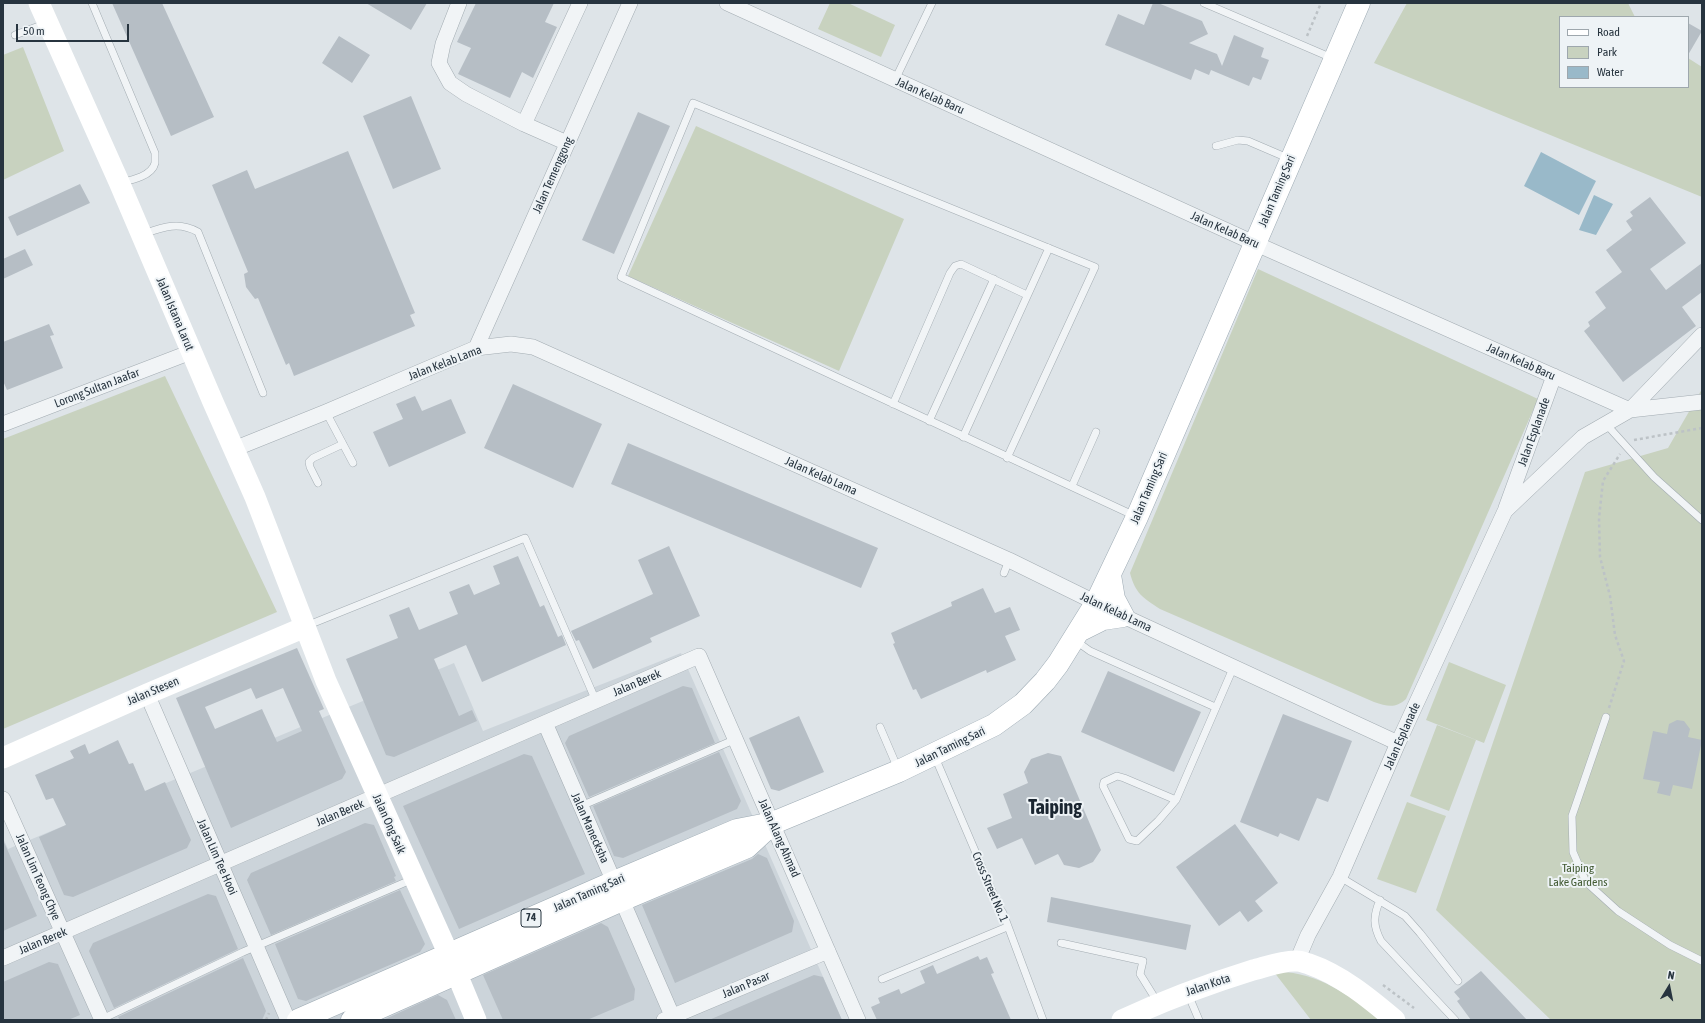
<!DOCTYPE html>
<html>
<head>
<meta charset="utf-8">
<style>
  body { margin:0 }
  #map { position:relative; width:1705px; height:1023px; overflow:hidden; background:#dee4e8; font-family:"Asap Condensed",sans-serif }
  canvas { display:block }
  .frame { position:absolute; inset:0; border:4px solid #27343f; pointer-events:none }
  .legend { position:absolute; left:1559px; top:16px; width:130px; height:72px; box-sizing:border-box; background:#eef3f6; border:1px solid #9ea7ad; margin:0; padding:5px 7px; list-style:none; font-size:12px; color:#27343f }
  .legend li { display:flex; align-items:center; gap:8px; height:20px }
  .legend b { width:20px; border:1px solid #9ea7ad }
  .north { position:absolute; left:1649px; top:967px; width:40px; height:40px; -webkit-text-stroke:3px #eef3f6; paint-order:stroke; rotate:10deg; font-size:11px; font-weight:700; line-height:16px; text-align:center; color:#27343f }
  .north::after { content:''; display:block; margin:auto; width:14px; height:18px; background:#27343f; clip-path:polygon(50% 0,100% 100%,50% 72%,0 100%) }
  .scale { position:absolute; left:16px; top:24px; width:113px; height:18px; box-sizing:border-box; border:2px solid #27343f; border-top:0; padding-left:5px; font-size:12px; line-height:14px; white-space:nowrap; color:#27343f; -webkit-text-stroke:3px #eef3f6; paint-order:stroke }
</style>
</head>
<body>
<div id="map">
<canvas width="1705" height="1023"></canvas>
<div class="frame"></div>
<ul class="legend">
<li><b style="height:5px;background:#fff"></b>Road</li>
<li><b style="height:11px;background:#c8d2bf"></b>Park</li>
<li><b style="height:11px;background:#99b9c9"></b>Water</li>
</ul>
<div class="north">N</div>
<div class="scale">50 m</div>
</div>
<script>
const c = document.querySelector('canvas').getContext('2d');
c.lineJoin = 'round';
function paint(path, color) { c.fillStyle = color; c.fill(path, 'evenodd'); }
function trace(path, color, width, dash) { c.strokeStyle = color; c.lineWidth = width; c.lineCap = dash ? 'butt' : 'round'; c.setLineDash(dash || []); c.stroke(path); }
function drawText(font, color, halo, rows, align = 'center') {
  c.font = font + ' "Asap Condensed",sans-serif'; c.lineWidth = 4; c.setLineDash([]); c.textBaseline = 'middle'; c.strokeStyle = halo; c.fillStyle = color; for (const [text, x, y, turn = 0] of rows) {
    c.save(); c.translate(x, y); c.rotate((+turn || 0) * Math.PI / 180); c.textAlign = isNaN(turn) ? turn : align; if (halo) c.strokeText(text, 0, 0); c.fillText(text, 0, 0); c.restore();
  }
}
const built = new Path2D(`
  M681 653 842 1020H3V838L8 849 454 663 483 731Z`);
const green = new Path2D(`
  M830 3H848L895 25 881 57 818 29Z
  M1407 3H1628L1635 17H1560V87H1688V58L1702 67V197L1374 63Z
  M23 47 64 151 3 180V55Z
  M696 126 904 219 839 371 628 276Z
  M1258 269 1538 399 1406 699C1395 709 1387 706 1374 702L1160 609C1143 598 1135 593 1130 573Z
  M165 376 277 612 3 729V439Z
  M1702 389V1020H1551L1436 910 1585 472 1668 448Z
  M1449 662 1506 685 1484 743 1426 720Z
  M1437 725 1476 740 1449 811 1410 796Z
  M1407 802 1446 816 1416 893 1377 879Z
  M1274 972C1316 970 1350 996 1383 1020H1311Z`);
const water = new Path2D(`
  M1541 152 1596 181 1579 215 1524 186Z
  M1594 195 1613 204 1596 235 1579 230Z`);
const building = new Path2D(`
  M112 3H162L214 117 171 136Z
  M366 3H427L411 30Z
  M476 3H554L545 22 557 27 533 78 522 72 510 98 458 74 471 48 457 42Z
  M1153 3H1158L1202 21 1208 34 1189 43 1217 54 1222 66 1234 35 1264 48 1261 57 1269 60 1261 80 1253 77 1249 86 1211 70 1209 75 1195 69 1191 80 1105 45 1118 14 1144 25Z
  M1688 23 1702 31 1688 55Z
  M339 36 370 55 352 83 322 63Z
  M411 96 441 169 393 189 363 116Z
  M638 112 670 126 614 254 582 240Z
  M348 151 415 313 410 315 415 326 294 376 289 363 286 365 258 298 255 299 246 287 244 274 248 272 212 185 247 170 255 189Z
  M80 184 90 203 17 236 8 217Z
  M1650 197 1686 243 1650 269 1666 290 1702 263V292L1682 307 1696 326 1623 382 1584 331 1590 326 1588 322 1606 308 1595 292 1622 272 1606 250 1632 230 1626 221 1633 216 1630 212Z
  M25 249 33 265 3 279V259Z
  M49 324 54 335 50 336 63 368 7 390 3 381V342Z
  M513 384 602 424 573 488 484 448Z
  M415 396 422 411 451 399 466 433 389 467 373 432 403 419 396 404Z
  M628 443 878 548 861 588 611 484Z
  M669 546 700 616 650 638 652 642 593 669 579 640 576 641 571 631 653 594 638 560Z
  M518 556 540 607 544 605 558 637 562 635 566 645 482 682 466 645 434 659 459 716 472 710 477 721 394 757 386 755 346 659 398 638 389 615 409 607 419 630 458 614 449 592 469 584 474 595 500 584 493 566Z
  M983 588 995 613 1010 607 1020 630 1005 636 1016 660 987 673 986 670 921 699 916 689 913 690 893 644 895 643 891 633 952 606 951 602Z
  M297 648 324 709 319 711 346 772 342 779 231 828 176 698ZM251 688 256 699 283 688 302 731 277 742 262 709 215 729 205 707Z
  M1108 671 1201 712 1174 772 1081 732Z
  M683 686 692 688 715 743 589 797 565 743 569 736Z
  M1283 714 1352 741 1328 802 1317 798 1299 841 1280 833 1278 837 1240 822Z
  M799 716 824 772 779 791 771 789 749 738Z
  M1677 720 1684 721 1690 729 1688 737 1702 740 1692 789 1673 785 1670 796 1657 793 1660 782 1643 779 1653 731 1667 734 1669 724Z
  M118 740 129 764 133 763 145 791 165 782 191 840 187 848 73 897 64 895 39 837 66 825 53 798 46 800 35 775 74 758 70 751 85 744 89 754Z
  M719 752 741 801 737 809 623 858 614 856 593 806Z
  M1048 753 1061 756 1101 850 1093 862 1079 868 1064 865 1058 854 1035 865 1022 838 997 849 987 828 1012 818 1003 794 1028 783 1024 772 1031 759Z
  M524 754 532 756 585 874 459 929 403 806Z
  M365 823 374 825 396 876 394 877 396 881 271 935 247 880 251 873Z
  M1235 824 1278 883 1255 901 1263 911 1248 922 1240 911 1219 926 1176 867Z
  M3 840 37 916 3 931Z
  M758 854 767 858 794 921 792 932 675 983 642 905 752 859Z
  M400 890 425 944 420 952 306 1001 298 999 275 944Z
  M208 894 216 896 238 949 114 1008 89 951 93 943Z
  M1051 897 1191 925 1186 950 1047 922Z
  M601 923 608 927 635 989 634 1000 587 1020H503L483 975Z
  M978 956 980 960 987 957 994 973 991 974 1011 1020H877L871 1007 880 1003 878 998 899 989 901 994 925 983 920 971 933 965 937 974Z
  M243 958 266 1011 262 1020H120L118 1017Z
  M49 962 58 964 80 1015 68 1020H3V982Z
  M1481 971 1527 1020H1471L1457 1001 1460 999 1454 992Z
  M814 975 823 977 842 1020H709Z
  M438 995 447 1000 456 1020H383Z`);
const path = new Path2D(`
  M1307 36 1321 3
  M1634 440 1702 428
  M1609 708 1624 661 1615 635 1610 596 1600 557 1599 518 1603 481 1620 454
  M1383 985 1414 1008
  M266 1020 269 1013`);
const service = new Path2D(`
  M92 3 155 153C155 156 155 160 155 163 152 176 132 180 122 182
  M1204 3 1332 58
  M15 35 47 23
  M895 80 932 3
  M1216 146 1238 140 1248 141 1290 159
  M143 234C163 227 179 221 198 232L263 393
  M893 404 950 273 955 266 961 264 1027 295
  M326 412 353 463
  M929 421 994 279
  M1606 424 1654 477 1702 520
  M963 437 1049 248
  M1007 458 1095 267 693 103 621 277 1135 516
  M318 483 310 467 309 462 313 458 343 444
  M1072 486 1096 432
  M1004 573 1009 560
  M306 626 525 538 596 701
  M1076 641 1090 651 1215 707
  M1606 717 1572 816 1573 852 1586 882 1618 911 1670 945 1702 961
  M880 727 898 769
  M935 757 999 907 1003 913 1043 1020
  M1176 800 1124 778 1117 776 1104 782 1103 786 1129 839 1137 841 1158 821 1176 800 1234 666
  M581 806 736 739
  M1340 877 1405 916 1420 933 1458 981
  M1380 900C1373 916 1373 926 1381 941L1455 1020
  M1061 943 1143 961 1140 974 1158 1003
  M882 979 1007 927
  M1188 994 1199 1020
  M100 1020 243 952 413 879`);
const minor = new Path2D(`
  M459 3 443 44 439 63 450 83 466 94 524 124 567 143
  M727 3 1254 243 1630 410
  M524 124 580 3
  M476 348 630 3
  M1630 410 1702 402
  M3 424 191 352
  M234 449 326 412 476 348 511 344 533 347 1009 560 1123 616 1398 743
  M1506 508 1554 376
  M147 694 288 1020
  M545 723 674 1020
  M3 799 102 1020
  M3 958 699 656 858 1020
  M1297 961 1308 935 1340 877 1398 743 1505 511 1583 437 1630 410 1702 335
  M664 1020 828 951`);
const secondary = new Path2D(`
  M39 3 119 182 213 402 255 497 326 681 449 955 476 1020
  M3 758 147 694 305 627
  M1122 1020C1165 1000 1208 984 1253 970 1265 967 1284 960 1297 961 1301 961 1305 963 1309 964 1341 975 1369 998 1395 1020`);
const primary = new Path2D(`
  M1079 631 1103 619 1123 616 1114 599 1110 575
  M298 1020 614 882 737 830 773 823 899 771 994 725 1023 704 1045 681 1058 664 1096 603 1137 517 1359 3
  M352 1020 622 900 747 847 773 823`);
const shields = [
  [531,918,20]
];
const shieldNames = [
  ["74",531,918]
];
const streetNames = [
  ["Jalan Kelab Baru",930,96,24],
  ["Jalan Temenggong",553,175,-66],
  ["Jalan Taming Sari",1277,191,-67],
  ["Jalan Kelab Baru",1225,230,24],
  ["Jalan Istana Larut",175,314,67],
  ["Jalan Kelab Baru",1521,362,24],
  ["Jalan Kelab Lama",445,363,-21],
  ["Lorong Sultan Jaafar",97,388,-21],
  ["Jalan Esplanade",1534,432,-70],
  ["Jalan Kelab Lama",821,476,24],
  ["Jalan Taming Sari",1149,488,-67],
  ["Jalan Kelab Lama",1116,612,25],
  ["Jalan Berek",637,683,-23],
  ["Jalan Stesen",153,691,-23],
  ["Jalan Esplanade",1402,736,-66],
  ["Jalan Taming Sari",950,747,-26],
  ["Jalan Berek",340,813,-23],
  ["Jalan Ong Saik",389,824,66],
  ["Jalan Manecksha",590,828,66],
  ["Jalan Alang Ahmad",779,838,66],
  ["Jalan Lim Tee Hooi",217,857,66],
  ["Jalan Lim Teong Chye",38,877,66],
  ["Cross Street No. 1",990,887,67],
  ["Jalan Taming Sari",589,893,-24],
  ["Jalan Berek",43,941,-23],
  ["Jalan Pasar",746,985,-23],
  ["Jalan Kota",1208,985,-19]
];
const parkNames = [
  ["Taiping",1578,868],
  ["Lake Gardens",1578,882]
];
const townNames = [
  ["Taiping",1055,808]
];
paint(built, '#ccd4da');
paint(green, '#c8d2bf');
paint(water, '#99b9c9');
paint(building, '#b6bec5');
trace(service, '#a3acb2', 8);
trace(minor, '#a3acb2', 16);
trace(primary, '#9eabb4', 23);
trace(path, '#bcc2c6', 2.5, [3, 3]);
trace(service, '#f1f4f6', 7);
trace(minor, '#f1f4f6', 15);
trace(secondary, '#fff', 21);
trace(primary, '#fff', 22);
for (const [x, y, w] of shields) { const box = new Path2D(); box.roundRect(x - w / 2, y - 9, w, 18, 3); c.fillStyle = '#eef3f6'; c.fill(box); trace(box, '#27343f', 1); }
drawText('bold 11px', '#27343f', null, shieldNames);
drawText('12px', '#27343f', '#eef3f6', streetNames);
drawText('12px', '#435b34', '#eef3f6', parkNames);
drawText('bold 20px', '#1a2530', '#eef3f6', townNames);
</script>
</body>
</html>
